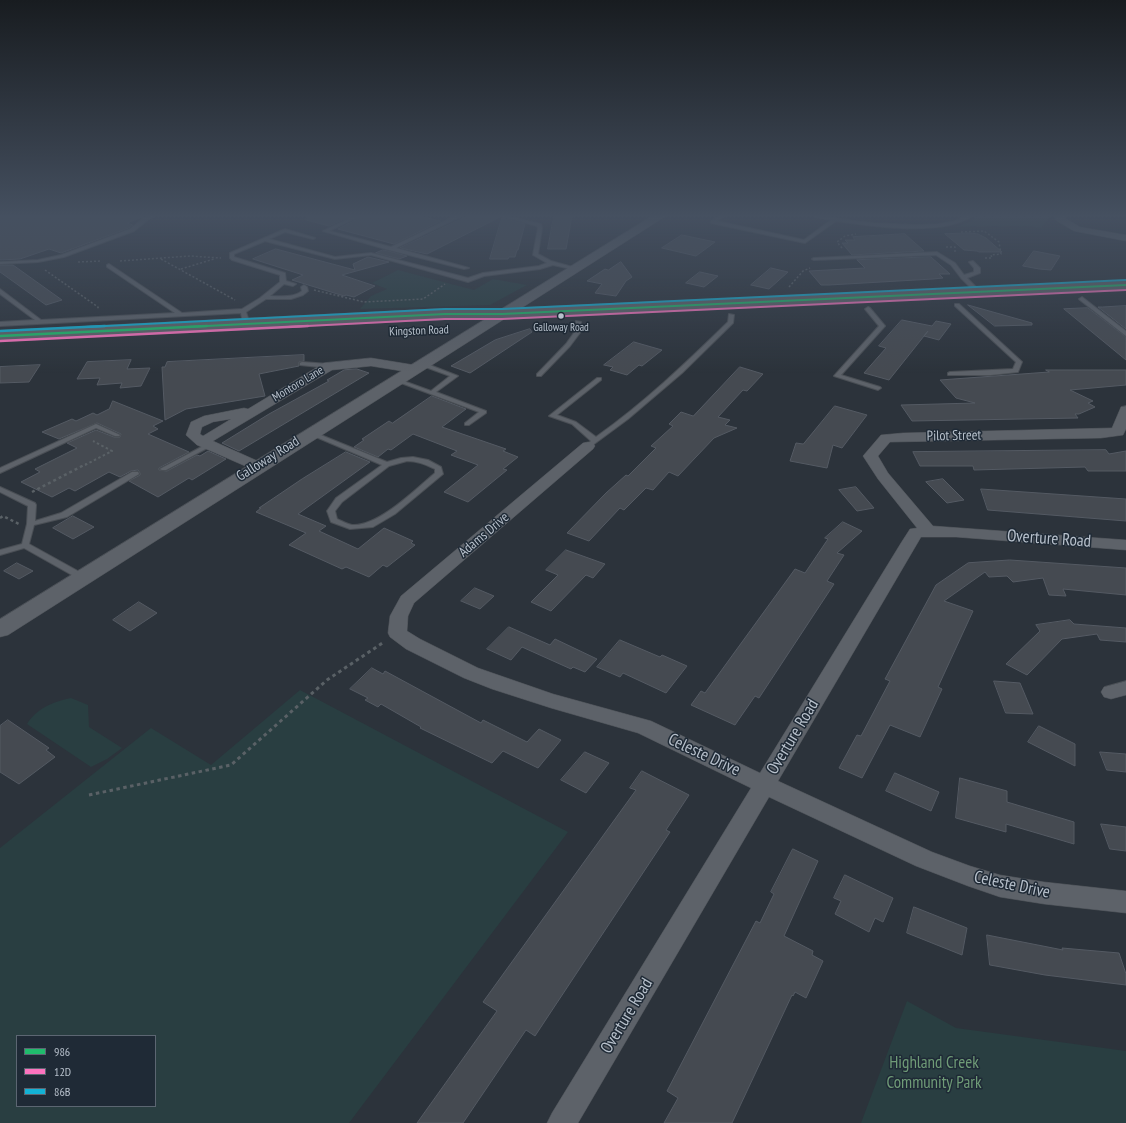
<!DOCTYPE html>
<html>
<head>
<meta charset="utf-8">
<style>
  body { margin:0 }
  #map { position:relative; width:1126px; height:1123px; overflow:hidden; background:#2c333b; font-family:"PT Sans Narrow",sans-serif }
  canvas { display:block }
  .legend { position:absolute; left:16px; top:1035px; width:140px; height:72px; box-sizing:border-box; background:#1f2a36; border:1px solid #5c6672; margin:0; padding:5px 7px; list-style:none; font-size:12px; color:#b7c0cb }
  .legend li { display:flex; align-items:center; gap:8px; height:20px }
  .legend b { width:20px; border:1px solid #5c6672 }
</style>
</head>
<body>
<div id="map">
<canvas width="1126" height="1123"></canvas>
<ul class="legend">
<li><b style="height:5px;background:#20bc6c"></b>986</li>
<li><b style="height:5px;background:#fc73be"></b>12D</li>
<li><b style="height:5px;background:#13b2d5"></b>86B</li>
</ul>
</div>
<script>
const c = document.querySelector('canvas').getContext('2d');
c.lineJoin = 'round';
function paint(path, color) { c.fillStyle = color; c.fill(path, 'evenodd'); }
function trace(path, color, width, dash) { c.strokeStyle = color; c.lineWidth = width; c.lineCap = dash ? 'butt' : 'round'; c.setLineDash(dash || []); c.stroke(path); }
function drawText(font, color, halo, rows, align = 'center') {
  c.font = font + ' "PT Sans Narrow",sans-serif'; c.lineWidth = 3; c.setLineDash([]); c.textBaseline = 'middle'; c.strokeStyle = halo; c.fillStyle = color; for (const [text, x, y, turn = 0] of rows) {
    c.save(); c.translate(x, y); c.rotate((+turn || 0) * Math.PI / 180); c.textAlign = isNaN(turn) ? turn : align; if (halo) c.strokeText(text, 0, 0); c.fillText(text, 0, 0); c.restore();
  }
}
const green = new Path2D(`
  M977 216H1051L1041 228 1028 226 956 227 973 220Z
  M398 270 474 290 493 279 527 285 490 305 360 309 371 296 387 289 372 283Z
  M300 690 568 832 349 1123H0V848L151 728 211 765ZM17 1036H155V1106H17Z
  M71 698 88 705 89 727 122 748 107 759 91 767 27 724C37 708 53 702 71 698Z
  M907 1001 956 1028 1126 1051V1123H861Z`);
const building = new Path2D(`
  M0 216H142V217L127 223 133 225 129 228 61 253 49 249 20 259 0 260Z
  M307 216H352L329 226 306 220Z
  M361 216H418L441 221 394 244 338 229 361 217Z
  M468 216H500V217L427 254 400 248Z
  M554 216H572L566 249H548Z
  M502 218 525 224 518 250H517L515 257H509L508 259H490Z
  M970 233 978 234 986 238 1002 252H979L977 251 964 250 945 234Z
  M905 234 924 251 852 255 842 243H848L845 240H855L853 237Z
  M682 235 715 242 696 256 662 248Z
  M276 249 355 270 353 264 368 257 389 262 342 275 375 286 354 297 346 295 344 296 292 280 303 275 253 259Z
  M383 250 389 251 407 256 399 259 376 253Z
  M1034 251 1060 256 1051 270 1039 269 1023 266Z
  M931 257 950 274H939L943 278 933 279 829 285H821L809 271 865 268 857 260Z
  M621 262 632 277 626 281 616 296 595 293 602 284 587 281 605 269 608 270Z
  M0 265H13L62 300 46 305 0 272Z
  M771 268 788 272 769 289 751 285Z
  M700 272 718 276 704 287 686 283Z
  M968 305 1032 323V325L995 326Z
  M1126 306V329L1098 307H1102Z
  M1088 308 1126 337V360L1064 309Z
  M902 320 932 326 936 321 951 324 939 340 924 336 928 331 889 380 864 373 886 348 879 346Z
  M530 329 532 332 470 373 451 366 495 340Z
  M634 342 662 350 642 366 639 365 627 375 610 370 613 367 604 365Z
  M304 355V361L299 362V366L259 374 265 396 186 409 165 420 162 367H165L167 362Z
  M131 360 127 369 150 368 141 386 120 388 122 383 97 385 100 378 77 379 87 362Z
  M40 365 29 382 0 383V367Z
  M740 367 763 374 747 391 743 390 718 417 730 420 725 425 737 428 714 438 678 476 669 472 653 490 646 488 624 510 620 508 589 541 567 533 606 493 626 475 628 476 656 448 651 446 673 426 669 424 681 412 693 416Z
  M357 369 369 373 239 451 222 443 269 414 329 381 327 380 344 370Z
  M1046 370H1126V385L1070 390 1093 401 1088 403 1095 407 1079 414H1075L1078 418 912 421 901 405 975 403 956 398 940 380 1049 372Z
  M432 396 466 409 442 427 506 449 503 451 518 457 503 469 507 470 468 502 444 492 478 465 451 455 457 451 413 434 391 450 388 449 378 457 354 447 364 440 362 439 389 421 392 423Z
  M113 401 163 421 153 426 158 429 148 434 189 452 159 468V470L167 471 197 455 200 456 208 451 226 459 192 480 189 478 158 497 129 481 140 475V473L138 470 131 471 120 477 109 472 75 491 69 488 52 497 21 482 40 472 35 469 77 448 67 443 96 430 114 437H120L121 434 97 423 59 439 42 432 72 419 76 421 93 413 97 415 109 409Z
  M835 406 867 415 842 448 833 445 827 468 790 461 796 443 803 444Z
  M1106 450 1109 454 1126 451V471H1088L1085 467 974 470 973 466H920L913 452Z
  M346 452 370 462 298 514 326 526 319 531 358 549 384 528 413 541 411 543 415 545 387 567 383 565 369 577 346 567 342 569 289 545 306 533 256 512 261 508H259L302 479Z
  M943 479 964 500 947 503 926 482Z
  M856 487 874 508 857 511 839 490Z
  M981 489 1126 499V521L988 510Z
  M73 516 94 527 73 539 53 528Z
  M843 522 862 531 837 553 844 555 827 581 834 584 759 698 755 696 735 725 691 705 701 691 705 693 795 569 805 573 828 539 825 538Z
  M566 550 605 564 593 578 586 575 551 611 531 602 558 575 546 570Z
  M1010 560 1126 568V595L1063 589 1066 596 1049 595 1043 578 1013 582 1007 576 989 577 985 572 944 601 973 611 938 687 942 689 920 737 890 725 862 778 839 768 857 735 861 736 890 681 885 679 936 585 968 563Z
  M17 563 33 571 19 579 4 571Z
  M475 588 494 596 480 609 461 601Z
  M139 602 157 613 130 631 113 620Z
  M1070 620 1074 624 1126 628V642L1100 640 1097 634 1062 639 1027 675 1006 664 1040 631 1036 625Z
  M509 627 550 645 555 639 597 659 585 672 573 667 571 669 522 647 511 660 487 649Z
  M620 640 660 657 662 655 687 666 666 693 623 673 620 677 597 667Z
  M372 668 383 674 385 671 481 723 483 720 527 742 539 729 561 740 538 768 503 751 492 763 420 728 421 727 381 704 378 707 365 700 368 698 350 689Z
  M994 681 1020 683 1033 714 1006 713Z
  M8 720 49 748 46 750 55 757 19 784 0 772V726Z
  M1039 726 1075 744V766L1028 742Z
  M585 752 609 763 586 793 561 780Z
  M1100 752 1126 754V772L1107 770Z
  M642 771 689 795 666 830 670 832 535 1036 526 1030 463 1123H417L497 1011 483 1002 636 790 630 788Z
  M895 773 939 792 931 811 886 791Z
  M960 778 1007 791V802L1074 822V844L1006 824V832L956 818Z
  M1101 824 1126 827V851L1110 849Z
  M793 849 818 861 784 936 813 951 812 955 823 961 806 998 795 992 793 996 792 995 732 1123H664L678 1098 667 1091 756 921 760 923 774 894 771 892Z
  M845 875 893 898 883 922 875 918 869 932 835 914 841 901 834 898Z
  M914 907 967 928 962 955 907 933Z
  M987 935 1063 950 1062 948 1119 953 1126 974V985L1045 975 990 965Z`);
const pathFar3 = new Path2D(`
  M961 232 984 231 999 242 1001 254 991 255 992 258H983
  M946 247H955V252
  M842 248 837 242 845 236 856 234
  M161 259 235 300
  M120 261 190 256 221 258
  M78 262 101 261
  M181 269 214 259
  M45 270 98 307V309
  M789 287 803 271 810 268
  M314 290 364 302 423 299 445 284`);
const pathFar2 = new Path2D(`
  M85 465 112 451 93 441`);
const pathFar1 = new Path2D(`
  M32 492 86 464
  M0 518 3 516 19 524`);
const path = new Path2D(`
  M89 795 231 765 327 680 384 642`);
const service = new Path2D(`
  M150 216H155L149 219 134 231 64 257 38 262 0 264V262L38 260 61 255 130 229 145 217Z
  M355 216H360L329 231 391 247 455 216H460V217L396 248 469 268 464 269 389 250 323 231Z
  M501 216H507L541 224 542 228 538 254 551 261 576 268V270L553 265 540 269 484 276 468 282 371 255 335 259 265 241 234 254V257L285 273 286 281 296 284 293 286 284 284 270 296C281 296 293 298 302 291L301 287 304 285 307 287 308 291 303 295 291 299H266L246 312 248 318 245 326 240 325 242 318 241 313 0 326V322L35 320 0 294V289L41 320 175 313 107 267V265L109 264 182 313 242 309 260 298 280 282V275L232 260 230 258V253L285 229 315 238 313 239 285 232 269 239 335 257 371 253 468 278 483 273 539 266 547 263 533 255 538 228 537 226Z
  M720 216H724L717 221 804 240 831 220 815 217V216L873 223 917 225 938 224 955 221 967 216H972C942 237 871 226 836 221L805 243 711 223V221Z
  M937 252 955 263 964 275 974 272V268L969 262 973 261 980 268V273L967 278 979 290V292H975L961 278 951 265 936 255 814 260 812 259 814 258Z
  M1082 297 1126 331V336L1080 300 1079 299Z
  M955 304H959L1021 361 1022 362 1018 372 991 375H948V373L950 372 1013 369 1016 362 955 306Z
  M868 307 870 308 885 326 841 375 880 387 881 388 878 390 834 376 879 326 865 309Z
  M729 314 734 315 733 323 682 373 628 419 590 447 588 448 585 446 591 441 572 424 549 416 597 378H601V380L557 415 576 422 596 437C644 403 686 363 728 322Z
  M576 321 581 322 582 330 570 346 541 376H537V374L566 344 576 330Z
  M302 362 329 364 332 366 329 368 300 365V363Z
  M422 362 458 376 436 392 486 411V413L469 425H465V423L479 412 393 380 394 379H398L431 391 450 376 420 365V363Z
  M96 424 120 435 119 436H115L96 428 0 473V468Z
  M311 431 387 462 401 458 413 457 428 460 441 467 443 474 395 514 373 527 350 529 331 522 327 511 336 498 382 465 309 434V432ZM407 461C418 461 426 465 435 469V473C416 489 378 527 352 525 347 524 342 521 337 519L335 511 342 502 389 466Z
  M209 443 211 444V446L166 470H162L160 469Z
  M132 472H138L139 474 67 517 34 525 29 544 85 575 86 577 85 579H79L24 548 0 555V550L22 544 27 524 28 506 0 492V487L35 503 36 505 35 521 61 513Z`);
const minor = new Path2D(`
  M1057 216H1067L1065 218 1080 227 1126 235V241L1074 231 1057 221 1055 219Z
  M371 358 414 365 419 366 420 369 419 372 414 373 371 366 332 370 213 441 262 463 264 466 262 469 257 470 252 469 197 445 186 435 191 422 204 416 244 408 248 409 324 363ZM231 419 203 436 200 434 202 427 213 422Z
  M1126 406V429L1123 435 1101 438 890 442 878 456 888 473 933 526 1126 540V550L956 537H921L778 781 932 852 970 866 1000 875 1044 882 1126 891V913L1044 904 1000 897 968 886 916 866 769 797 578 1123H547L552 1113 751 788 638 733 551 708 492 689 464 678 406 649 390 637 388 633 390 616 401 596 583 443 588 442 593 443 595 446 593 449 414 603 408 616 407 631 420 639 478 668 553 694 651 721 760 773 901 543 910 529 917 528 878 479 863 456 881 435 903 433 1112 428 1121 407Z
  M1126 681V695L1111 699 1104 697 1101 692 1104 687Z`);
const tertiary = new Path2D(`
  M652 216H666L8 635 0 637V619Z`);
const primary = new Path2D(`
  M1126 281V289L502 319H445L0 341V331L445 309H502Z`);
const bus1Far1 = new Path2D(`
  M186 327 445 314H502L1126 285`);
const bus1 = new Path2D(`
  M0 336 207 326`);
const bus2Far1 = new Path2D(`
  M287 327 445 319H502L1126 290`);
const bus2 = new Path2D(`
  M0 341 308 326`);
const bus3Far1 = new Path2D(`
  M85 327 445 309H502L1126 280`);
const bus3 = new Path2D(`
  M0 331 105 326`);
const markers = [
  [561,316,3.5,"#b7c0cb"]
];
const farBusnames = [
  ["Galloway Road",561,328]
];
const farStreetnames = [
  ["Kingston Road",419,331,-2],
  ["Montoro Lane",298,384,-31]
];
const streetNames = [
  ["Pilot Street",954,436,-1],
  ["Galloway Road",268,459,-32],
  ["Adams Drive",484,535,-40]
];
const nearStreetnames = [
  ["Overture Road",1049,539,4],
  ["Overture Road",793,737,-59],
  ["Celeste Drive",704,755,25],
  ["Celeste Drive",1012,885,12],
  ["Overture Road",627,1016,-59]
];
const nearParknames = [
  ["Highland Creek",934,1063],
  ["Community Park",934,1083]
];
paint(green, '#293e41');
paint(building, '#454a51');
trace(building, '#545a63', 1);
trace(service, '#4a4f55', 2);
trace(minor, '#4a4f55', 1);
trace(tertiary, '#4a4f55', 1);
trace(primary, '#4a5058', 2);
trace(pathFar3, '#5a6166', 1.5, [2, 2]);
trace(pathFar2, '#5a6166', 2, [2.5, 2.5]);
trace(pathFar1, '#5a6166', 2.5, [3, 3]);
trace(path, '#5a6166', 3, [3.5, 3.5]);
paint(service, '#5d6269');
paint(minor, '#5d6269');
paint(tertiary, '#5d6269');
paint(primary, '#5f646a');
trace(bus1Far1, '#20bc6c', 2);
trace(bus1, '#20bc6c', 2.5);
trace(bus2Far1, '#fc73be', 2);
trace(bus2, '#fc73be', 2.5);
trace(bus3Far1, '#13b2d5', 2);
trace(bus3, '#13b2d5', 2.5);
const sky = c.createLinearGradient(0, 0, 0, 373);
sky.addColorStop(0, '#181c20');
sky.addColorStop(0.58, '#455060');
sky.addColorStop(1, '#45506000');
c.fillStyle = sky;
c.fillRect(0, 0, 1126, 373);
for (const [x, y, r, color] of markers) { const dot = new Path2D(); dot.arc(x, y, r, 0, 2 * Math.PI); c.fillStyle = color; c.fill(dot); trace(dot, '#1f2a36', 1.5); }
drawText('11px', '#b7c0cb', '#1f2a36', farBusnames);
drawText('12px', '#b7c0cb', '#1f2a36', farStreetnames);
drawText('14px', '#b7c0cb', '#1f2a36', streetNames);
drawText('17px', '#b7c0cb', '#1f2a36', nearStreetnames);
drawText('17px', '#6f9b77', '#1f2a36', nearParknames);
</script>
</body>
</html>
